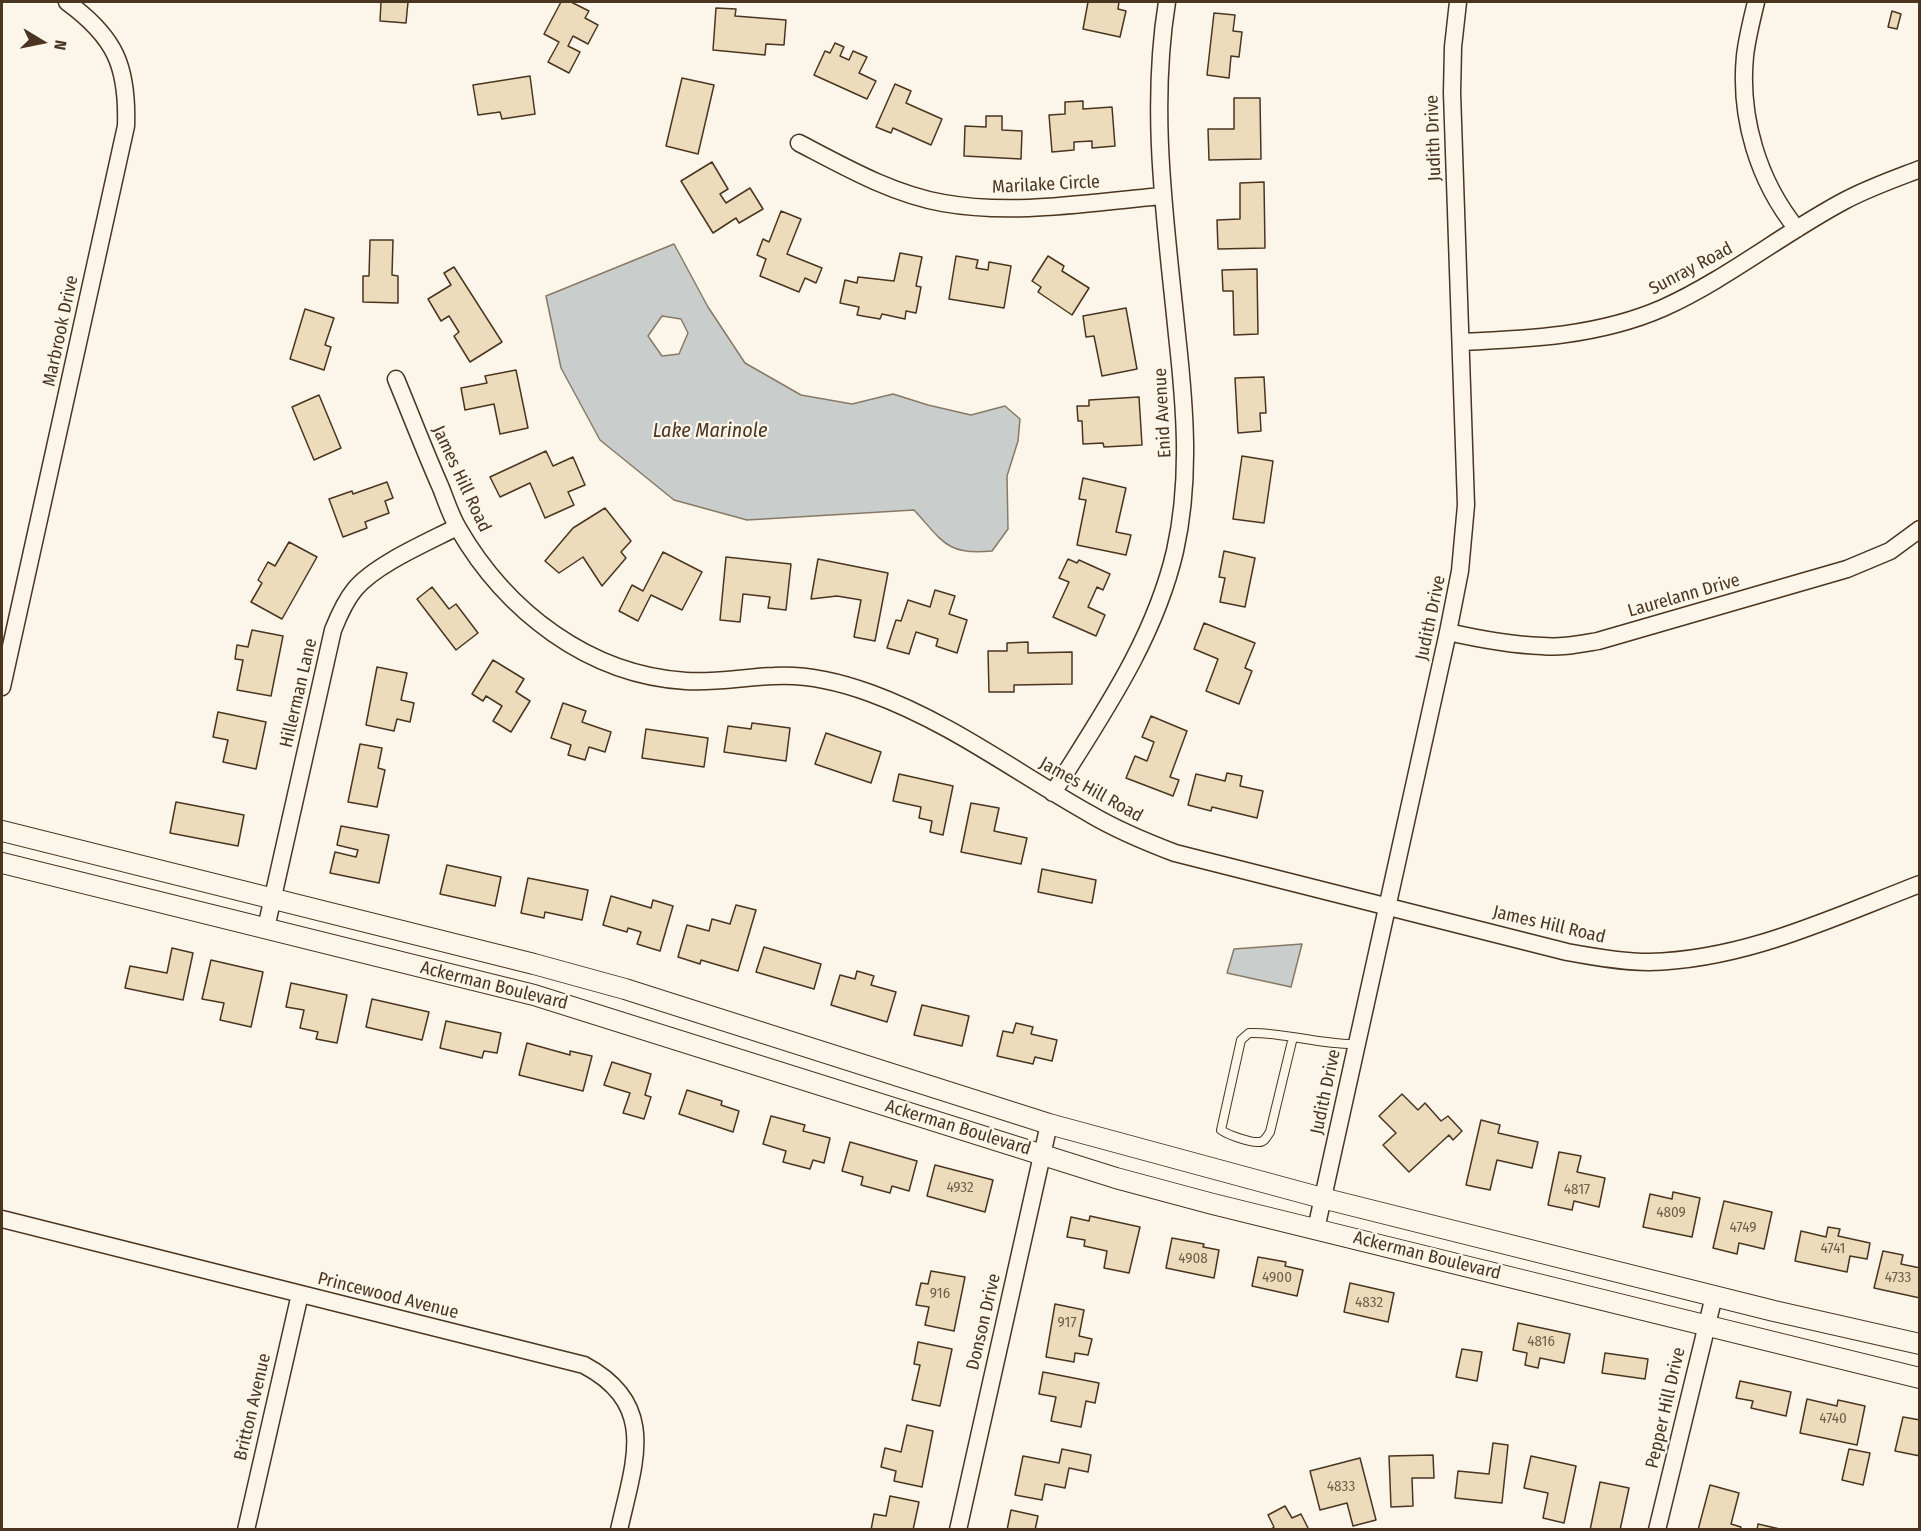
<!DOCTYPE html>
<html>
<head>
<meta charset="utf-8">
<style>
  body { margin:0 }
  #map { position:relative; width:1921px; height:1531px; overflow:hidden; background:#fbf6e9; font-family:"Fira Sans Condensed",sans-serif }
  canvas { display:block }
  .frame { position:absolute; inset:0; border:3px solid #4a3520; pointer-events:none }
  .north { position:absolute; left:12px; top:12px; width:60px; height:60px; -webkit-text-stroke:4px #fbf6e9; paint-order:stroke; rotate:100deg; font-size:16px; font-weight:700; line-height:24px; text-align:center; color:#4a3520 }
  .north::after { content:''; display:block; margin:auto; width:21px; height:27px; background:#4a3520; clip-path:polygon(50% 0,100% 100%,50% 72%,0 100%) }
</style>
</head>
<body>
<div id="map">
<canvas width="1921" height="1531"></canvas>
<div class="frame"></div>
<div class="north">N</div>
</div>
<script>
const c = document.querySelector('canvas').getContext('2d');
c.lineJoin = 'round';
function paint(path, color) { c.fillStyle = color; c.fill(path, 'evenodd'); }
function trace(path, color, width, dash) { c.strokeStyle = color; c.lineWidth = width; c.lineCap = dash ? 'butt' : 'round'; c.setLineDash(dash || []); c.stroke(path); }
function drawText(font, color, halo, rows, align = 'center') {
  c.font = font + ' "Fira Sans Condensed",sans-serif'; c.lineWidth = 4.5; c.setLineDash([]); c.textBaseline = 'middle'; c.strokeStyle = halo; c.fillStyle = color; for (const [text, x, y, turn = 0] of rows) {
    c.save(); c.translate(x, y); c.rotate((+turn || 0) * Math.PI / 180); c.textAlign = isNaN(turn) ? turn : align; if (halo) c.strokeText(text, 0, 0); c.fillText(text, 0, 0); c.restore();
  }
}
const water = new Path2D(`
  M674 244 708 307 745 363 801 395 852 404 893 394 928 405 971 415 1005 406 1020 419 1018 441 1007 476 1008 529 992 551C946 556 942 540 914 510L747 520 674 500 600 440 561 368 546 296ZM662 316 681 319 688 333 679 354 662 356 648 336Z
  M1302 944 1291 987 1227 973 1234 949Z`);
const building = new Path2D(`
  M381 2H408L406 23 380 21Z
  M561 2H571L589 11 585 18 598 25 588 44 573 36 568 46 580 52 569 73 548 62 559 42 544 34Z
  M1088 2H1119L1118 9 1126 11 1120 37 1083 29Z
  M716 8 736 9 735 16 786 20 784 45 766 44 765 55 713 50Z
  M1892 11 1901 14 1897 29 1888 27Z
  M1214 13 1235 15 1233 31 1242 32 1239 57 1231 56 1229 78 1207 75Z
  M835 43 844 47 840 56 849 60 853 51 867 57 859 73 876 81 867 99 814 75 825 51 830 53Z
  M530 76 535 114 502 119 500 112 478 115 473 85Z
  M682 78 714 85 698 154 666 146Z
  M895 84 911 91 906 103 942 119 931 145 893 128 891 133 876 127Z
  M1234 98H1260L1261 159 1209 160 1208 129H1234Z
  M1083 101V109L1112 107 1115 146 1092 148V141L1074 142V150L1052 152 1049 115 1065 114V102Z
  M986 116H1002V130L1022 131 1021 159 964 156 965 126 986 127Z
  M712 162 728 189 720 194 726 203 750 188 763 209 739 223 736 218 713 233 681 181Z
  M1264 182 1265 248 1218 249 1217 220 1240 219V183Z
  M781 211 801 219 787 254 822 268 816 283 805 278 799 292 760 276 766 259 757 255 763 239 769 242Z
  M370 240H393L392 275 398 276V303L363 302V276H369Z
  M900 253 922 257 916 286 921 287 916 313 906 311 905 319 882 314 880 319 857 315 859 307 840 303 845 280 857 283 858 277 894 281Z
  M956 256 978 260 976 268 988 270 989 262 1011 266 1004 308 949 299Z
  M1048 256 1064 266 1062 271 1089 288 1072 315 1038 292 1041 287 1032 281Z
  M454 267 502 342 470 362 454 336 459 332 449 316 441 321 428 299 451 285 444 273Z
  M1257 269 1258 334 1234 335 1233 291H1223L1222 270Z
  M1126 308 1137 369 1102 376 1094 336 1086 337 1083 316Z
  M305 309 334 318 325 345 331 347 324 370 290 359Z
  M516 370 528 428 500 434 494 404 465 410 461 388 487 383 485 376Z
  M1264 377 1266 413H1260L1261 431 1238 433 1235 378Z
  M319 395 341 448 314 460 292 407Z
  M1139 397 1142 445 1104 447 1103 443 1083 444 1082 421H1078L1077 406H1089V400Z
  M546 451 553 466 573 457 585 485 568 492 574 505 545 518 530 483 500 497 490 477Z
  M1242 456 1273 461 1264 523 1233 519Z
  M1083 478 1126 488 1116 532 1131 535 1126 555 1077 545 1086 500 1079 499Z
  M387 482 393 498 385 501 389 513 365 522 367 528 343 537 329 499 352 491 353 494Z
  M605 508 631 541 621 552 626 558 602 586 583 557 559 573 545 561 573 528Z
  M289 542 317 557 282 619 251 602 262 583 258 580 268 562 275 566Z
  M1224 551 1255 558 1245 607 1220 602 1225 578 1219 577Z
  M663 552 702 572 682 610 651 595 638 621 619 611 632 585 643 591Z
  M726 557 791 564 786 610 768 608 770 597 743 594 740 622 720 620Z
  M818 559 888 573 875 641 854 637 861 600 837 596 811 599Z
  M1068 559 1077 563 1079 560 1110 574 1103 590 1097 587 1088 607 1105 615 1096 636 1053 617 1069 582 1059 578Z
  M432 587 449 609 456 604 478 633 456 650 417 599Z
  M935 590 955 596 949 614 967 620 957 653 936 646 938 639 916 632 909 654 887 648 896 620 901 621 908 600 930 607Z
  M1204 623 1255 643 1245 668 1252 671 1239 704 1206 691 1218 659 1194 649Z
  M252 630 283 636 271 696 237 690 243 660 235 659 237 645 248 647Z
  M1028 642V653L1072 652V684L1014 685V692H989L988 651H1007V643Z
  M493 660 524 679 516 692 530 701 511 732 493 721 502 706 486 696 483 701 472 694Z
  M377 667 407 673 401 700 414 703 410 722 397 719 394 731 366 725Z
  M563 703 586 711 582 722 611 732 605 752 589 747 585 760 568 755 571 745 551 738Z
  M218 712 266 722 256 769 223 762 228 740 213 737Z
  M1151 716 1187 731 1170 777 1179 780 1173 796 1126 778 1135 756 1147 761 1154 742 1142 737Z
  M752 723 790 728 786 761 724 752 728 726 751 729Z
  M646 729 708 738 704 767 642 758Z
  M826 733 881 752 871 783 815 764Z
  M360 744 382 748 378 768 385 770 377 807 348 802Z
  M1227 773 1242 776 1240 786 1263 791 1257 818 1212 807 1211 811 1188 805 1196 774 1225 781Z
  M899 774 953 786 943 835 930 832 932 821 919 818 921 807 893 801Z
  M176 802 244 815 238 846 170 833Z
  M971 803 999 808 994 831 1027 838 1021 864 961 852Z
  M341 826 389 835 379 883 330 873 335 852 356 857 358 850 337 845Z
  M447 865 501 877 495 906 440 894Z
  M1042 869 1096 880 1092 903 1038 892Z
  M528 878 588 890 582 920 545 912 544 918 521 913Z
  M611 896 651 908 653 900 673 906 660 951 637 944 641 932 628 928 627 932 603 925Z
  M736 905 756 910 738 971 701 960 700 964 678 957 687 925 709 931 712 919 730 924Z
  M764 947 821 964 814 989 756 972Z
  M172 948 193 953 183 1000 125 988 130 966 167 973Z
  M211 960 263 972 251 1027 220 1020 224 1003 202 999Z
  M857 971 874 976 871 985 896 992 887 1022 831 1005 840 975 855 979Z
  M291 983 347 995 337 1043 316 1039 318 1032 300 1028 304 1010 286 1007Z
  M372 999 429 1012 422 1040 366 1027Z
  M922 1005 969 1016 962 1046 914 1035Z
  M446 1021 501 1033 497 1053 484 1051 482 1058 440 1048Z
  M1016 1023 1033 1027 1031 1034 1057 1040 1052 1061 1035 1057 1033 1064 997 1056 1003 1031 1013 1033Z
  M527 1043 570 1055V1051L592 1056 583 1091 519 1075Z
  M612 1062 651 1074 645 1095 651 1097 644 1119 623 1113 630 1093 604 1085Z
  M687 1090 722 1101 721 1105 739 1111 733 1132 679 1114Z
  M1402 1094 1418 1110 1425 1103 1441 1121 1448 1116 1462 1131 1453 1140 1449 1135 1409 1172 1383 1145 1396 1133 1379 1116Z
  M771 1116 805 1125 803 1131 830 1138 824 1163 813 1160 810 1169 783 1162 786 1151 763 1144Z
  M1481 1120 1500 1125 1498 1133 1538 1142 1532 1168 1497 1160 1490 1190 1466 1185Z
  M850 1142 917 1161 909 1191 892 1186 890 1193 861 1185 863 1177 842 1171Z
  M1559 1152 1581 1156 1577 1172 1605 1178 1599 1207 1574 1201 1572 1210 1548 1205Z
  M935 1165 993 1180 985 1212 927 1196Z
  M1673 1192 1700 1198 1692 1237 1643 1227 1650 1194 1672 1199Z
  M1724 1201 1772 1212 1764 1249 1739 1243 1737 1254 1713 1248Z
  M1090 1216 1140 1227 1129 1273 1104 1268 1107 1251 1084 1246 1085 1240 1067 1237 1071 1217 1089 1221Z
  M1828 1227 1840 1229 1838 1236 1870 1243 1867 1259 1850 1256 1847 1272 1795 1261 1801 1231 1826 1237Z
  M1172 1238 1204 1244 1203 1247 1219 1250 1214 1278 1166 1268Z
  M1883 1251 1903 1255 1901 1264 1920 1268V1298L1874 1288Z
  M1258 1257 1286 1262 1285 1266 1303 1270 1297 1296 1252 1286Z
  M931 1271 965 1277 954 1331 925 1325 929 1307 916 1305 921 1283 928 1284Z
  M1350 1283 1394 1293 1388 1322 1344 1312Z
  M1055 1304 1084 1310 1079 1336 1092 1339 1088 1355 1075 1353 1074 1362 1046 1357Z
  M1518 1323 1570 1334 1564 1363 1540 1358 1538 1368 1525 1365 1527 1353 1513 1350Z
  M918 1342 952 1349 940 1406 912 1400 920 1365 914 1364Z
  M1462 1349 1482 1352 1477 1381 1456 1377Z
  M1605 1353 1648 1359 1645 1379 1602 1373Z
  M1043 1372 1099 1383 1095 1403 1086 1401 1081 1427 1051 1421 1056 1397 1039 1394Z
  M1740 1381 1791 1392 1786 1416 1751 1408 1753 1401 1736 1398Z
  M1807 1399 1837 1406 1838 1400 1865 1406 1857 1445 1800 1433Z
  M1903 1417 1920 1420V1456L1895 1451Z
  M907 1425 933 1431 922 1487 894 1481 896 1471 881 1467 885 1448 901 1452Z
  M1493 1443 1508 1445 1502 1503 1455 1498 1458 1471 1489 1474Z
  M1062 1449 1091 1455 1088 1472 1069 1468 1065 1488 1045 1484 1042 1500 1015 1495 1023 1456 1059 1463Z
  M1849 1449 1870 1453 1863 1485 1842 1480Z
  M1433 1455 1434 1478H1412L1413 1506 1391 1507 1389 1456Z
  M1531 1456 1576 1466 1564 1523 1543 1518 1548 1493 1524 1488Z
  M1360 1458 1376 1520 1353 1526 1347 1503 1320 1510 1310 1471Z
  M1600 1482 1629 1488 1620 1530H1590Z
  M1710 1485 1739 1493 1731 1524 1741 1527 1740 1530H1698Z
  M890 1496 919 1502 913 1530H871L874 1514 886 1516Z
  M1285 1506 1292 1518 1301 1514 1309 1530H1270L1274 1527 1268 1515Z
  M1011 1510 1038 1516 1035 1530H1007Z
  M1758 1524 1784 1530H1757Z`);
const service = new Path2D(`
  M1293 1037 1270 1132C1267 1136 1265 1142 1259 1142 1251 1143 1228 1135 1221 1130L1241 1040 1249 1033C1285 1032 1320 1045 1356 1044`);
const minor = new Path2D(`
  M1756 2C1752 19 1747 38 1745 56 1739 117 1758 181 1797 229
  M799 143C845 167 892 194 943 203 1016 216 1091 202 1163 196
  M1461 342C1530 339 1599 336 1663 308 1727 279 1782 234 1844 201 1868 188 1894 179 1920 169
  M396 379C411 415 425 452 441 488 446 501 451 516 458 528 506 611 588 675 686 681 715 683 745 677 774 676 807 674 840 682 870 693 950 722 1017 773 1090 814 1117 830 1146 842 1175 853L1567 952C1594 957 1622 962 1649 962 1745 960 1831 918 1920 884
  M1448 632C1479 639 1510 645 1542 646 1561 648 1580 644 1598 641L1847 569 1890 551 1920 529
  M2 687 126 126C128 66 115 37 67 2
  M1053 793C1101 716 1154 641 1175 551 1191 480 1185 407 1177 335 1166 224 1149 113 1167 2
  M266 928 333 630C339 615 345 601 355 589 376 564 428 542 457 527
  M2 1219 584 1365C659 1405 634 1462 619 1530
  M1316 1229 1448 632 1460 571 1466 505 1452 93 1453 47 1458 2
  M246 1530 300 1294
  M958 1530 1049 1124
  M1657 1530 1714 1296`);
const tertiary = new Path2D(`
  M2 831 534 964 625 989 1049 1124 1322 1198 1774 1311 1920 1344
  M2 863 534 995 1116 1178 1213 1204 1920 1378`);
const numberNames = [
  ["4932",960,1188],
  ["4817",1577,1190],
  ["4809",1671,1213],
  ["4749",1743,1228],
  ["4741",1833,1249],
  ["4908",1193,1259],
  ["4900",1277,1278],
  ["4733",1898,1278],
  ["916",940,1294],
  ["4832",1369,1303],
  ["917",1067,1323],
  ["4816",1541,1342],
  ["4740",1833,1419],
  ["4833",1341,1487]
];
const streetNames = [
  ["Judith Drive",1434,138,-92],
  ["Marilake Circle",1046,185,-3],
  ["Sunray Road",1691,269,-28],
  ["Marbrook Drive",61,331,-78],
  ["Enid Avenue",1163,413,-93],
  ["James Hill Road",461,479,65],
  ["Laurelann Drive",1684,596,-16],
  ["Judith Drive",1431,618,-78],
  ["Hillerman Lane",299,693,-77],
  ["James Hill Road",1091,790,29],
  ["James Hill Road",1549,925,13],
  ["Ackerman Boulevard",494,986,14],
  ["Judith Drive",1326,1092,-78],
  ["Ackerman Boulevard",958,1128,17],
  ["Ackerman Boulevard",1427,1256,14],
  ["Princewood Avenue",388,1296,14],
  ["Donson Drive",984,1322,-77],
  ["Britton Avenue",253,1407,-77],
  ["Pepper Hill Drive",1666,1408,-77]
];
const waterNames = [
  ["Lake Marinole",710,431]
];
paint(water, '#c9cecd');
trace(water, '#887966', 1.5);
paint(building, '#ecdcbc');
trace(building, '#4a3520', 1.5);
trace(service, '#4a3520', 10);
trace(minor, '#4a3520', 19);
trace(tertiary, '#4a3520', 22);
trace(service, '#fbf6e9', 8);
trace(minor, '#fbf6e9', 16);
trace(tertiary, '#fbf6e9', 20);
drawText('15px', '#725f47', null, numberNames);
drawText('18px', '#4a3520', '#fbf6e9', streetNames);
drawText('italic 20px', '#4a3520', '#fbf6e9', waterNames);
</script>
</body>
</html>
